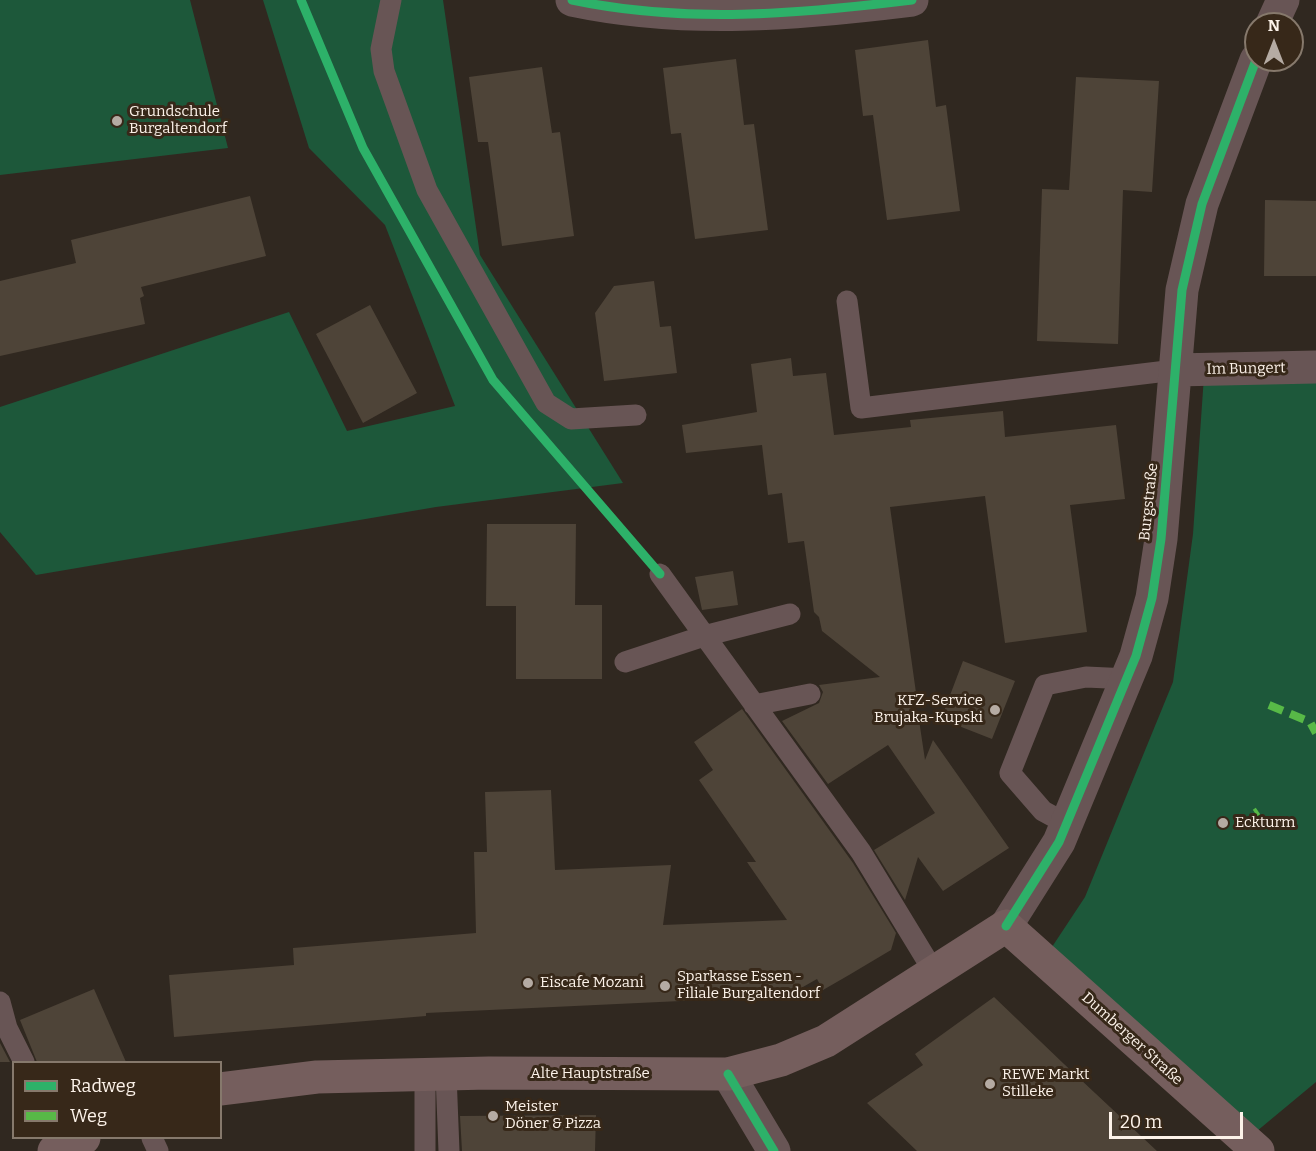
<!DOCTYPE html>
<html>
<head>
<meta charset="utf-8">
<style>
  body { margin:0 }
  #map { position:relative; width:1316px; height:1151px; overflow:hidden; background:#302820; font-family:Bitter,serif }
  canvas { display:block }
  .legend { position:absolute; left:12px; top:1061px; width:210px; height:78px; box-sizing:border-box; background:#372819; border:2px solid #86796c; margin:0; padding:8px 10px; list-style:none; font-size:18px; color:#fcf2e9 }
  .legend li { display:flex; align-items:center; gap:12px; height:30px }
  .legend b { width:30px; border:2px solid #86796c }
  .north { position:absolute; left:1244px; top:12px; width:60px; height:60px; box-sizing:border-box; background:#372819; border:2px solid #86796c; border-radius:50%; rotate:0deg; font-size:16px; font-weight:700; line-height:24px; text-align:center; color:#fcf2e9 }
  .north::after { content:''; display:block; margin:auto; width:21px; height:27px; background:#b5aba3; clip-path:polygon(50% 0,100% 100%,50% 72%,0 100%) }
  .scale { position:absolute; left:1109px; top:1112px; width:134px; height:27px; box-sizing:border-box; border:3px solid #fcf2e9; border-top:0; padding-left:8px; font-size:18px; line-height:21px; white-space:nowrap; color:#fcf2e9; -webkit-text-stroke:4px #372819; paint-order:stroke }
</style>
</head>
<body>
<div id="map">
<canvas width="1316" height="1151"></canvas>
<ul class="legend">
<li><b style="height:8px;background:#2db169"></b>Radweg</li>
<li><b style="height:8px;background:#58b947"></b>Weg</li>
</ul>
<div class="north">N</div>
<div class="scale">20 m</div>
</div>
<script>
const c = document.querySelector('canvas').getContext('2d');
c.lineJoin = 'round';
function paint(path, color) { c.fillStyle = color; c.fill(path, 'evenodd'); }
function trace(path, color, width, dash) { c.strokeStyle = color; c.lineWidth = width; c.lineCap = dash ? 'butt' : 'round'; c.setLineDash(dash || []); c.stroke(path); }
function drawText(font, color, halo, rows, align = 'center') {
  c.font = font + ' Bitter,serif'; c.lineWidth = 6; c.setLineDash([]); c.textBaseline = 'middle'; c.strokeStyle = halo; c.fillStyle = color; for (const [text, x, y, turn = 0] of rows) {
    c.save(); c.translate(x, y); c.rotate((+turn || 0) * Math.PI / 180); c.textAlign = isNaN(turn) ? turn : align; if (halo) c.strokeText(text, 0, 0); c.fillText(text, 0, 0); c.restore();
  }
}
const green = new Path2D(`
  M0 0H190L228 148 0 175Z
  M263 0H443L480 255 623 483 436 507 36 575 0 532V407L289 312 347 431 455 406 385 225 309 148Z
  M1316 374V1082L1251 1136 1048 953 1085 897 1173 682 1193 534 1204 376Z`);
const building = new Path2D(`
  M928 40 936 107 946 105 960 211 887 220 873 115 863 116 855 50Z
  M736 59 744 125 754 124 768 230 695 239 681 133 671 134 663 68Z
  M542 67 552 133 560 132 574 236 502 246 488 142H478L469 77Z
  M1076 77 1159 81 1152 192 1123 190 1118 344 1037 341 1042 189 1069 190Z
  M250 196 266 256 141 287 144 296 140 298 145 324 0 356V281L76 263 71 240Z
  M1265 200 1316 201V276H1264Z
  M654 281 660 327 671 326 677 373 604 381 595 313 614 286Z
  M370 305 417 393 363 423 316 334Z
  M791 358 793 376 826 373 834 435 911 427 910 420 1003 411 1005 437 1116 425 1125 499 1070 505 1087 632 1005 643 985 496 890 507 918 707 901 694 919 720 925 760 933 740 1009 848 943 891 918 857 905 900 874 850 935 813 888 745 828 784 782 721 819 703 823 692 819 685 880 677 822 631 819 617 814 612 804 541 788 543 782 493 768 495 762 445 686 453 682 425 757 412 751 364Z
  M487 524H576L575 605H602V679H516V606H486Z
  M733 571 738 605 702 610 695 577Z
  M963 661 1015 681 992 739 941 719Z
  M742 709 853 863 896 933 891 950 849 975 823 990 817 979 787 996 426 1013V1016L174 1037 169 975 294 965 293 948 476 933 474 852H487L485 792 551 790 555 870 671 865 663 925 787 920 747 862H756L699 780 713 770 694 742Z
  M94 989 126 1062H37L20 1020Z
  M994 997 1064 1064 1157 1151H917L867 1103 923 1065 915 1054Z
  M0 1043 10 1062H0Z
  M596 1115 595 1151H462L460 1116Z`);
const lane = new Path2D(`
  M391 0 381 49 384 71 427 190 546 403 571 419 636 415
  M847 301 861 408 1175 370
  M660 574 861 852 934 972
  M625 662 704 636 790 614
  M754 705 810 694
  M1067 824 1043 811 1010 773 1045 685 1086 677 1129 679
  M0 1002 7 1028 24 1062
  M425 1074V1151
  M446 1074 449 1151
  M152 1138 158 1151`);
const street = new Path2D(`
  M572 0C686 24 798 14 912 0
  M1272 24 1283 0
  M1175 370 1316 367
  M1006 926 1059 842 1136 656 1152 598 1161 539 1182 290 1202 204 1256 60
  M728 1074 774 1151`);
const secondary = new Path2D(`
  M220 1089 317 1077 489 1073 728 1074 781 1060 826 1041 1006 926 1258 1151
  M54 1151 84 1138`);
const quiet = new Path2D(`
  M1269 705 1310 722 1316 733
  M1255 813 1258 811`);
const cycleway = new Path2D(`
  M301 0 363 148 493 380 660 574
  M572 0C686 24 798 14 912 0
  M1006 926 1059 842 1136 656 1152 598 1161 539 1182 290 1202 204 1256 60
  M728 1074 774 1151`);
const markers = [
  [117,121,6,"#b5aba3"],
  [995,710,6,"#b5aba3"],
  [1223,823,6,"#b5aba3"],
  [528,983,6,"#b5aba3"],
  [665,986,6,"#b5aba3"],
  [990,1084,6,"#b5aba3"],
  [493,1116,6,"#b5aba3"]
];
const poiNames = [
  ["Grundschule",129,112],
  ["Burgaltendorf",129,129],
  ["KFZ-Service",983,701,"right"],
  ["Brujaka-Kupski",983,718,"right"],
  ["Eckturm",1235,823],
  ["Sparkasse Essen -",677,977],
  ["Filiale Burgaltendorf",677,994],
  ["Eiscafe Mozani",540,983],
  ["REWE Markt",1002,1075],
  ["Stilleke",1002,1092],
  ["Meister",505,1107],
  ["Döner & Pizza",505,1124]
];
const streetNames = [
  ["Im Bungert",1246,369,-1],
  ["Burgstraße",1149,502,-84],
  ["Dumberger Straße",1132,1039,42],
  ["Alte Hauptstraße",590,1074]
];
paint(green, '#1d583a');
paint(building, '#4e4438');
trace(lane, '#685555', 21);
trace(street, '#685555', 33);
trace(secondary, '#755e5d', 33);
trace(quiet, '#58b947', 8, [15, 8]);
trace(cycleway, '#2db169', 9);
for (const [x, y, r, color] of markers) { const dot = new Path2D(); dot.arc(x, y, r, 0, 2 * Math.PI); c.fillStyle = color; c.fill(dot); trace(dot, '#372819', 2); }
drawText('15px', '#fcf2e9', '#372819', poiNames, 'left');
drawText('15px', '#fcf2e9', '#372819', streetNames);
</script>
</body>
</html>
